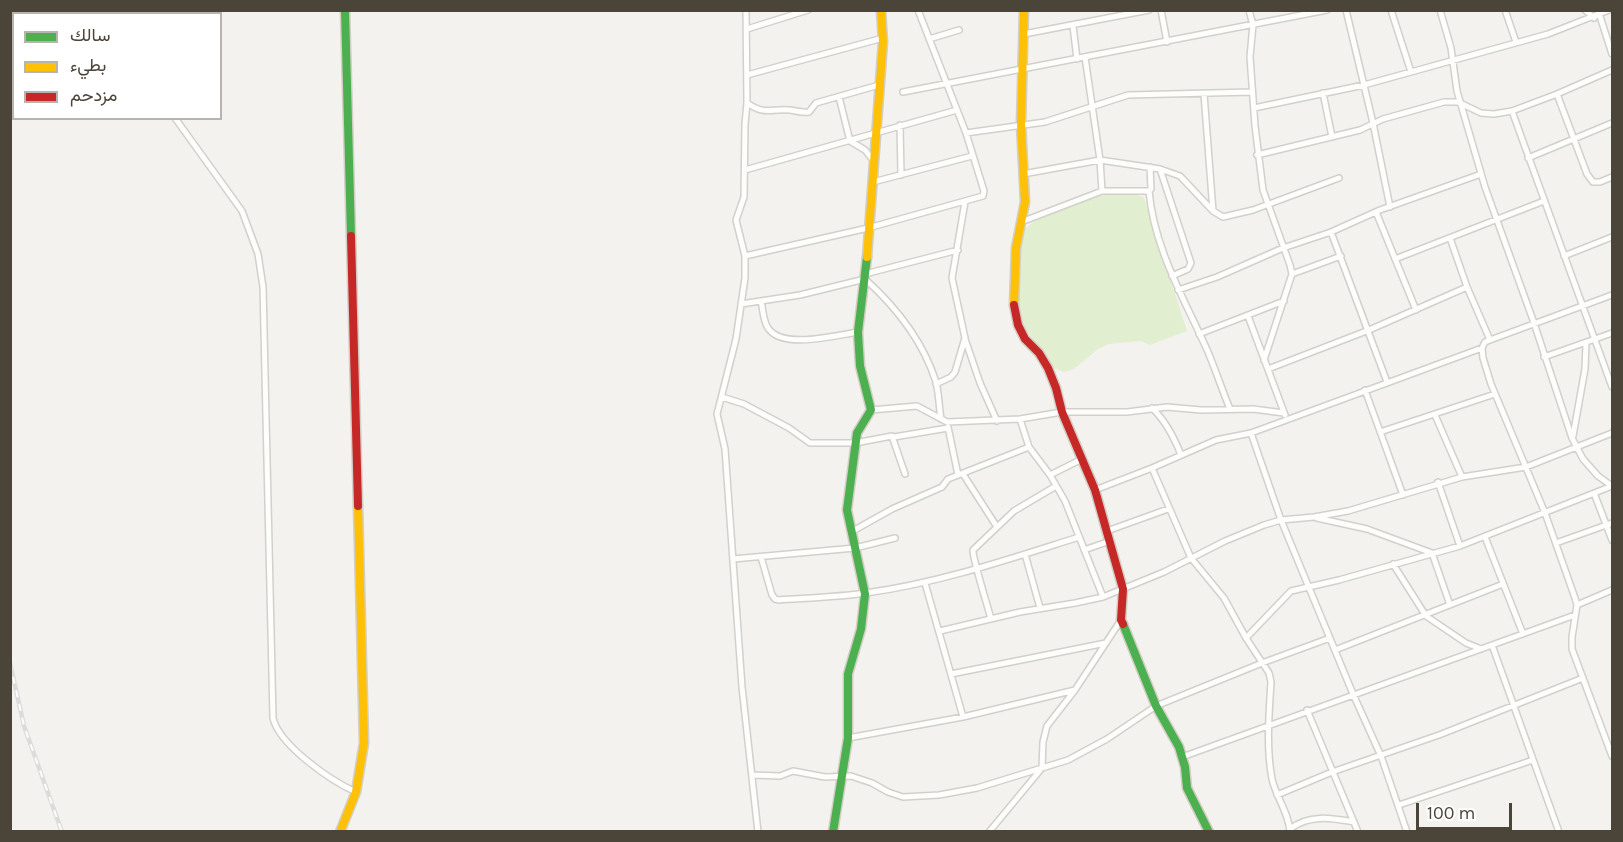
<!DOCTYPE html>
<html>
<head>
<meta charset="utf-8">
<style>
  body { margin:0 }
  #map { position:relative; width:1623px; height:842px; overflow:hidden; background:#f4f2ee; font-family:Karla,Vazirmatn,sans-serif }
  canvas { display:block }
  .frame { position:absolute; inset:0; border:12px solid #4b4439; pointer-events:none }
  .legend { position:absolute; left:12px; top:12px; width:210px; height:108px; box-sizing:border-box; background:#fff; border:2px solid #b7b4b0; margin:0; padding:8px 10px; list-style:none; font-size:18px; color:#4b4439 }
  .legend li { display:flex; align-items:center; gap:12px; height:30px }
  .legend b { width:30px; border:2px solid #b7b4b0 }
  .scale { position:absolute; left:1416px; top:803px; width:96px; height:27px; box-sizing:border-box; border:3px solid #4b4439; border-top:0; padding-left:8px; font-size:18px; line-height:21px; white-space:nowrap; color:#4b4439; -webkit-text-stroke:4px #fff; paint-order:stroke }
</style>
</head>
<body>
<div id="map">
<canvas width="1623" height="842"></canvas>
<div class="frame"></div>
<ul class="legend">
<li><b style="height:8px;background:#4caf50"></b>سالك</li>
<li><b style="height:8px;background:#ffc107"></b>بطيء</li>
<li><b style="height:8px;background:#c62828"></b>مزدحم</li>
</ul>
<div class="scale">100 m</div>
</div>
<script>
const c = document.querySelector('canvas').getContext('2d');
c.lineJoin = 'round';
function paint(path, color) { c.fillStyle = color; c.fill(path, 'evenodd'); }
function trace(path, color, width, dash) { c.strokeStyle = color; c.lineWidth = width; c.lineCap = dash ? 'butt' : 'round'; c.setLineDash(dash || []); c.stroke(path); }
const green = new Path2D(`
  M1120 192 1136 194 1144 198 1187 331 1150 345 1141 341 1109 344 1098 349 1074 369 1064 372 1054 368 1021 322 1017 308 1022 232C1040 211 1093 196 1120 192Z`);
const street = new Path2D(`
  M105 10 106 14
  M746 10 747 103 745 124 744 197 736 220 745 256V278L736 339 717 414 725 449 742 687 758 832
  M1161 10 1167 42
  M1249 10 1253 25 1250 57 1255 126 1263 190 1290 265 1292 274 1264 360
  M1346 10 1373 123 1390 207
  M1391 10 1411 72
  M1440 10 1451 48 1457 91 1485 187 1534 323 1572 438 1583 459 1598 476 1612 486
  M1505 10 1516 42
  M1585 10 1594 18
  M1598 10 1612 54
  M1073 26 1077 59
  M747 29 808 10
  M1024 34 1149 10
  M929 39 959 30
  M1085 57 1100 160 1102 191
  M747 75 883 38
  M903 92 1327 10
  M1323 93 1332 137
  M1204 94 1213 211
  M1557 94 1587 174 1593 182H1600L1612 177
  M839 97 850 141 865 150 873 160
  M747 103C766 116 770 108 790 110 797 111 802 113 809 112L816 103 879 85
  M1254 108 1364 85 1548 34 1609 10
  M1512 111 1612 387
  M175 118 242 211 258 254 263 287 273 718C279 745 331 781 356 792
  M900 125 901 175
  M966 133 1045 122 1128 95 1252 92
  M1257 155 1360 130 1383 119 1444 102H1458L1481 113 1494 114 1512 111 1557 94 1612 70
  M1528 158 1612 123
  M1160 169 1191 263 1188 269 1172 276
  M745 170 957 110
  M1023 174 1100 160 1160 169 1180 176 1213 211 1223 217 1253 210 1339 178
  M873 182 972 156
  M1149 191 1151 189 1150 167
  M1376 212 1416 310
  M1021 222 1102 191H1149C1154 249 1185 300 1208 352 1216 371 1222 390 1230 409
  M1331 232 1387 382
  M1450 238 1467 287 1490 340
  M745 256 868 228 983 196 984 191 966 133 918 10
  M1564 256 1612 237
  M1395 259 1544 201
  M865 274 958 250
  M1292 274 1341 256
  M1178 290 1217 277 1283 248 1331 232 1380 210 1481 174
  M1612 295 1490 340 1485 342 1482 348 1483 358 1491 384 1545 513 1575 598 1577 605 1572 637V649L1612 756
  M761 301C763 309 763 321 768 328 782 350 837 335 858 332
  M741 304 800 295 865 279C896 307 923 341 936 382 939 394 939 407 941 419
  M1248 316 1285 415
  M1199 334 1284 301
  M965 339 980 383 997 421
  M1544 357 1612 333
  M1268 369 1369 330 1467 287
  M936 384 951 377 955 372 965 338 952 278 965 202
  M1365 390 1403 495
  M722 397 744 404 789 428 810 443H855L892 436 905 474
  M1152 408C1166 421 1174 437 1181 455
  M871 410 917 406 947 422 1020 419 1062 412H1127L1167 407 1201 410 1253 409 1284 413
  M1435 415 1462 477
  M1020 419 1029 447 1050 475 1065 501 1103 597
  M948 427 958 475
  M1380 432 1495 394
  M1251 433 1281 520 1353 694 1381 756 1407 832
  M1573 436 1585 369 1586 343
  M894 437 948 428
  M1152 468 1191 558 1224 598 1246 638 1269 673 1271 682C1269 713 1266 748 1272 779 1276 797 1289 813 1290 832
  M963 474 997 527
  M1050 475 1082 459
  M1438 482 1460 546
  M1095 490 1152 468 1216 440 1251 433 1482 348
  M1594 493 1612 540
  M1317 518 1367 529 1432 553 1450 605
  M1107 531 1168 509
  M851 532 892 509 942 487 948 479 1029 447
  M1485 537 1523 634
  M1556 543 1612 523
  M1084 550 1110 541
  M1025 554 1040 608
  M761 557 772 595 775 599 779 600C808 598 838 597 866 593 939 583 1009 559 1079 537
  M733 559 855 548 895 538
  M1393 564 1426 616 1466 643 1481 649
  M925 583 963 717
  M1577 605 1612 590
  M991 619C988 607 972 557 973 550L1014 511 1056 486
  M940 631 1020 612 1075 603 1103 597 1164 572 1225 541 1264 525 1281 520 1314 517 1348 511 1462 477 1526 467 1612 433
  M1246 638 1291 591 1339 580 1460 546 1612 486
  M1492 645 1559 832
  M1335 650 1503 584
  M951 674 1106 643
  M1307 710 1358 832
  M848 738 963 717 1075 690
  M1182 757 1575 615
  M753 775 780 776 793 771 825 777 851 776 872 783 888 792 903 797 939 795 977 788 1068 760 1107 739 1156 706 1262 663 1330 638
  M1277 795 1332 772 1439 735 1583 678
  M1399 805 1533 760
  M1290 829C1309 814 1331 818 1354 822
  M989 832 1042 768 1043 742 1047 726 1075 690 1121 620`);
const fast = new Path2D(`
  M345 10 351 236
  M1123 624 1156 706 1179 747 1185 767 1187 788 1209 832
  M833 832 848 738V674L861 629 865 594 847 510 857 433 871 410 860 366 858 332 867 257`);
const slow = new Path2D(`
  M867 257 883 42 881 10
  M1014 305 1016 248 1025 202 1021 124 1024 10
  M340 832 356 792 364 743 358 506`);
const jam = new Path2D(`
  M351 236 358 506
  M1014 305 1018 325 1025 339 1039 353 1048 368 1056 388 1062 412 1095 490 1123 589 1121 620 1123 624`);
const rail = new Path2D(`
  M10 663 24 726 62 832`);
paint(green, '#e1eecf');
trace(street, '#d2d0cb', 8);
trace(fast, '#d3cfc5', 11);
trace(slow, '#d3cfc5', 11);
trace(jam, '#d3cfc5', 11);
trace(street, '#fdfdfc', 5);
trace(fast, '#4caf50', 8);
trace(slow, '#ffc107', 8);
trace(jam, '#c62828', 8);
trace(rail, '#dbdbda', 4.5);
trace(rail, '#fff', 2, [7]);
</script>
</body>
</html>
